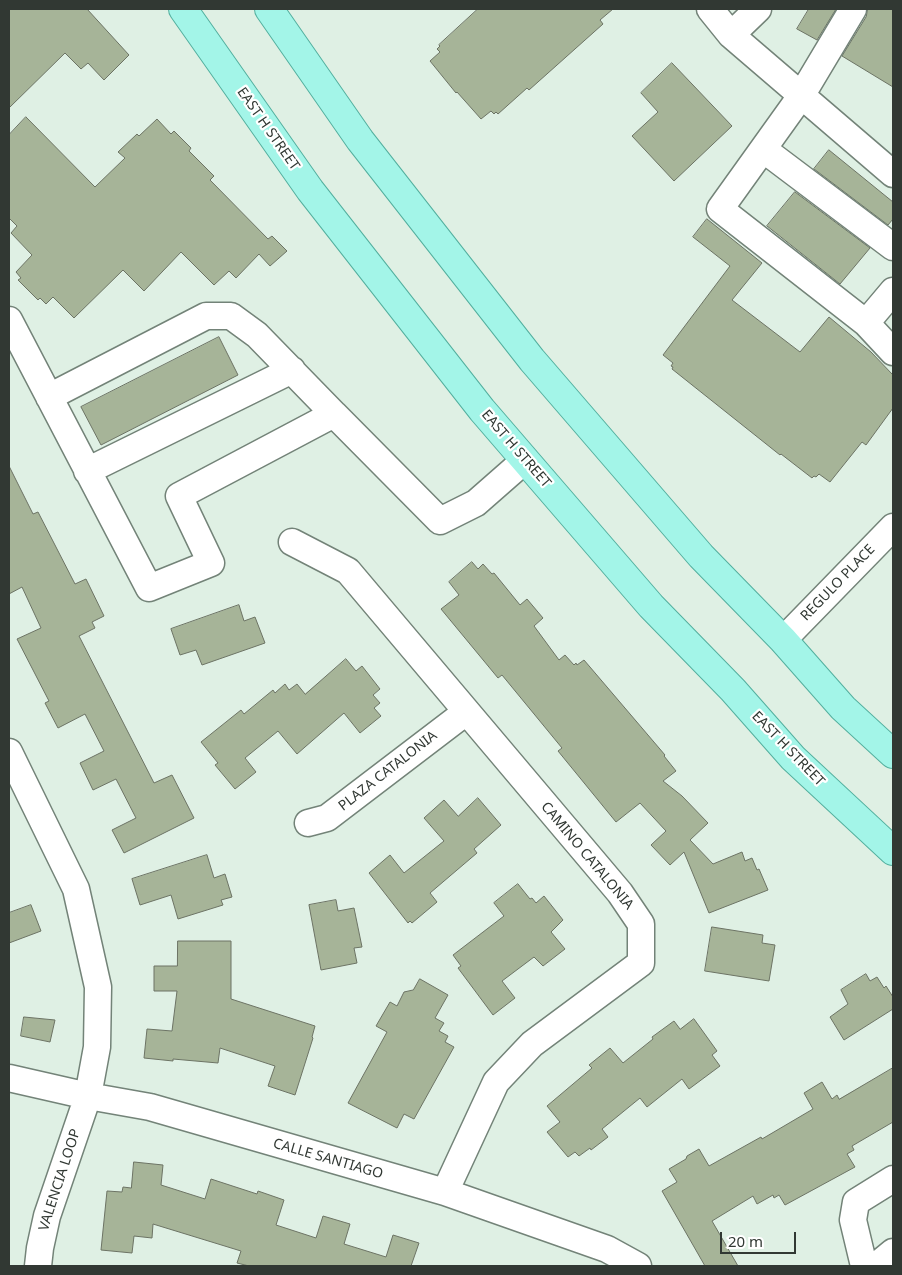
<!DOCTYPE html>
<html>
<head>
<meta charset="utf-8">
<style>
  body { margin:0 }
  #map { position:relative; width:902px; height:1275px; overflow:hidden; background:#dff0e4; font-family:"Noto Sans",sans-serif }
  canvas { display:block }
  .frame { position:absolute; inset:0; border:10px solid #313833; pointer-events:none }
  .scale { position:absolute; left:720px; top:1232px; width:76px; height:22px; box-sizing:border-box; border:2px solid #313833; border-top:0; padding-left:6px; font-size:15px; line-height:18px; white-space:nowrap; color:#313833; -webkit-text-stroke:4px #fff; paint-order:stroke }
</style>
</head>
<body>
<div id="map">
<canvas width="902" height="1275"></canvas>
<div class="frame"></div>
<div class="scale">20 m</div>
</div>
<script>
const c = document.querySelector('canvas').getContext('2d');
c.lineJoin = 'round';
function paint(path, color) { c.fillStyle = color; c.fill(path, 'evenodd'); }
function trace(path, color, width, dash) { c.strokeStyle = color; c.lineWidth = width; c.lineCap = dash ? 'butt' : 'round'; c.setLineDash(dash || []); c.stroke(path); }
function drawText(font, color, halo, rows, align = 'center') {
  c.font = font + ' "Noto Sans",sans-serif'; c.lineWidth = 4.5; c.setLineDash([]); c.textBaseline = 'middle'; c.strokeStyle = halo; c.fillStyle = color; for (const [text, x, y, turn = 0] of rows) {
    c.save(); c.translate(x, y); c.rotate((+turn || 0) * Math.PI / 180); c.textAlign = isNaN(turn) ? turn : align; if (halo) c.strokeText(text, 0, 0); c.fillText(text, 0, 0); c.restore();
  }
}
const building = new Path2D(`
  M9 9H87L129 55 104 80 88 63 81 69 65 53 9 108Z
  M478 9H613L600 20 603 24 529 90 527 88 498 114 496 112 494 114 491 111 481 119 457 92 456 93 430 61 440 52 437 49 440 46 439 45Z
  M809 9H836L817 40 797 29Z
  M868 9H893V87L842 56 866 17Z
  M672 63 732 126 674 181 632 136 658 112 641 93Z
  M26 117 95 187 125 158 118 152 137 134 139 136 157 119 171 134 174 131 191 148 189 151 214 176 210 180 268 239 272 236 287 251 270 266 259 254 236 278 229 271 214 285 181 252 144 291 123 270 74 318 53 297 46 304 40 298 38 300 18 280 21 278 16 272 32 255 11 233 17 226 9 218V135Z
  M829 150 893 202V219L888 225 814 169Z
  M795 192 870 248 840 284 767 226Z
  M707 219 762 263 732 300 800 352 829 317 871 352 893 375V408L866 445 862 442 830 482 819 474 816 477 814 476 812 478 781 454 780 455 672 369 673 367 671 366 673 363 663 355 730 266 693 237Z
  M219 337 238 375 101 445 81 407Z
  M9 466 33 514 38 512 75 584 86 579 104 616 92 622 95 628 79 636 154 783 172 775 194 818 124 853 112 830 136 818 116 779 93 790 80 763 104 751 85 714 58 728 45 703 49 701 17 639 41 628 22 587 9 594Z
  M472 562 478 569 483 564 492 574 494 573 520 605 527 599 543 618 534 626 559 660 565 655 574 665 576 663 577 665 584 660 665 755 664 756 676 771 663 781 682 796 708 823 690 840 713 864 742 852 745 861 752 858 757 870 759 869 768 890 709 913 684 852 670 865 651 845 666 831 640 803 616 822 558 751 562 748 502 675 498 678 441 609 459 595 449 582Z
  M239 605 244 621 255 617 265 643 202 665 196 650 180 655 171 629Z
  M346 659 356 671 362 666 380 689 373 695 380 703 374 708 381 716 360 733 344 713 297 754 278 731 245 758 256 772 235 789 215 765 218 763 201 742 241 710 244 714 273 690 275 693 285 684 289 690 297 684 305 694Z
  M478 798 501 825 474 849 477 853 430 893 437 902 412 923 410 921 408 923 369 873 390 855 404 873 444 841 424 818 444 800 458 816Z
  M207 855 214 878 225 874 232 897 221 900 223 905 178 919 171 895 140 905 132 879Z
  M518 884 530 899 532 898 536 903 544 896 563 920 551 932 565 949 543 966 534 957 502 981 515 998 493 1015 458 968 461 966 453 955 504 916 494 903Z
  M336 900 338 911 354 908 362 947 354 948 357 963 321 970 309 905Z
  M31 905 41 931 9 943V913Z
  M712 927 763 935 762 943 775 945 769 981 705 971Z
  M178 941H231V999L315 1026 312 1037 313 1038 295 1095 268 1086 275 1066 220 1048 218 1063 173 1059V1061L144 1058 147 1029 172 1031 177 991H154V966H177Z
  M866 974 870 981 877 977 884 988 886 986 893 997V1009L844 1040 830 1017 848 1004 841 990Z
  M420 979 448 995 435 1018 444 1023 439 1031 448 1036 445 1042 454 1047 414 1119 404 1114 397 1128 348 1103 387 1032 376 1026 390 1002 397 1006 404 992 413 990Z
  M24 1017 55 1020 50 1042 21 1036Z
  M694 1019 717 1051 712 1055 720 1066 689 1089 682 1079 647 1107 640 1098 602 1129 608 1137 591 1150 590 1148 579 1156 575 1152 568 1157 547 1132 560 1122 547 1106 592 1068 589 1065 610 1048 623 1063 653 1039 652 1037 674 1021 680 1029Z
  M893 1068V1122L852 1146 854 1150 847 1154 855 1167 785 1205 779 1195 774 1198 773 1195 757 1204 753 1196 712 1221 738 1266H705L662 1191 677 1182 669 1169 686 1159 687 1156 699 1149 709 1166 761 1137 762 1139 813 1109 804 1093 822 1082 832 1099 837 1095 839 1099Z
  M134 1162 163 1165 161 1185 205 1199 211 1179 257 1194 258 1191 284 1200 276 1225 316 1238 323 1216 350 1224 344 1244 386 1257 393 1235 419 1243 411 1266H249L237 1263 241 1251 153 1224 152 1238 134 1236 132 1253 101 1250 107 1191 122 1192 123 1187 131 1188Z`);
const minor = new Path2D(`
  M710 9 731 35
  M758 9 731 35 893 174
  M853 9 801 96 720 209 866 323
  M763 149 893 247
  M893 291 866 323 893 352
  M9 320 149 588 211 563 179 496 334 414 440 521 476 503 525 460
  M49 397 206 316H231L257 335 334 414
  M87 471 292 370
  M292 542 348 571 620 893 641 924V963L532 1044 496 1082 445 1192
  M783 640 893 527
  M9 752 76 889 98 987 97 1047 88 1096 47 1216 40 1248 38 1266
  M308 823 327 818 466 712
  M9 1078 88 1096 150 1107 445 1192 607 1249 638 1266
  M864 1266 853 1220 856 1202 893 1179
  M876 1266 893 1252`);
const major = new Path2D(`
  M183 9 310 190 482 410 651 606 733 690 793 758 893 851
  M269 9 360 140 532 360 701 556 783 640 843 708 893 754`);
const streetNames = [
  ["EAST H STREET",268,129,55],
  ["EAST H STREET",516,449,49],
  ["REGULO PLACE",838,583,-46],
  ["EAST H STREET",788,749,46],
  ["PLAZA CATALONIA",388,771,-38],
  ["CAMINO CATALONIA",587,856,50],
  ["CALLE SANTIAGO",328,1159,16],
  ["VALENCIA LOOP",60,1180,-72]
];
paint(building, '#a6b498');
trace(building, '#6c7364', 1);
trace(minor, '#738378', 29);
trace(major, '#53af9e', 30);
trace(minor, '#fff', 26);
trace(major, '#a3f5e8', 28);
drawText('14px', '#313833', '#fff', streetNames);
</script>
</body>
</html>
